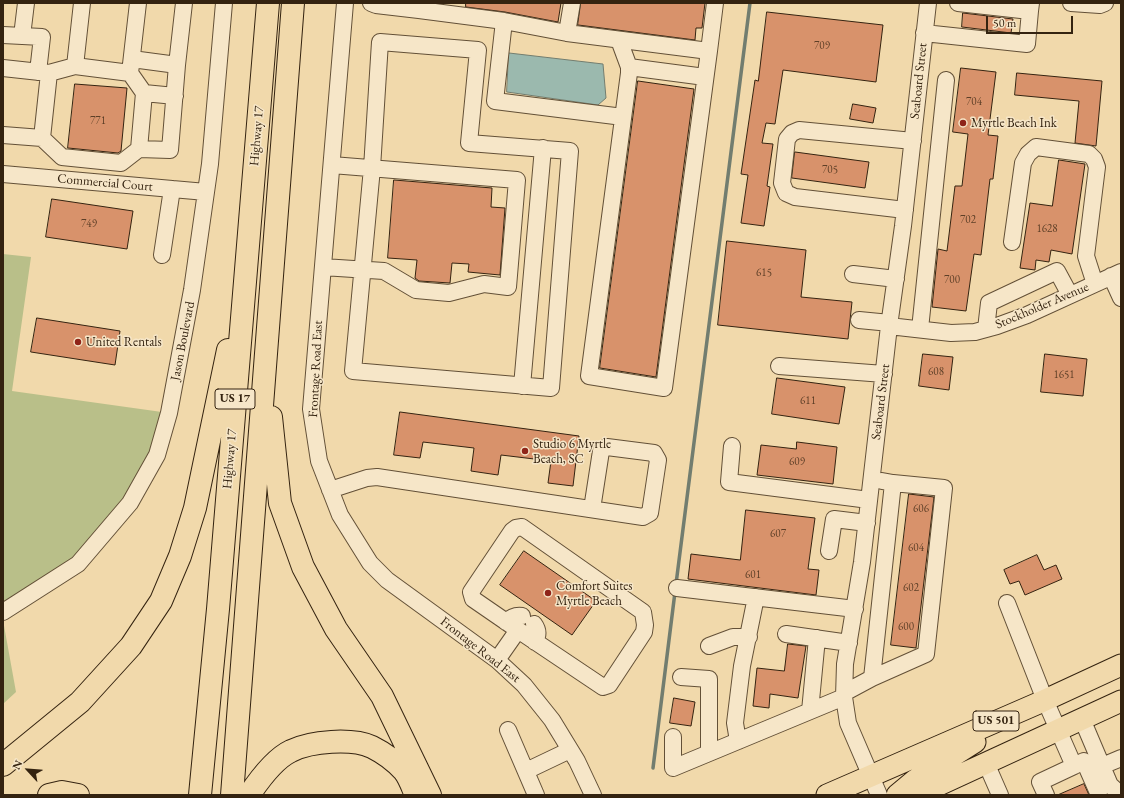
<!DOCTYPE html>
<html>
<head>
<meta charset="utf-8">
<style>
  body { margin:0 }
  #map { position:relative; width:1124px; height:798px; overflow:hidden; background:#f1d9ab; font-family:"EB Garamond",serif }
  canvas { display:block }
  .frame { position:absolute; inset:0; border:4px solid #342310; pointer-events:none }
  .north { position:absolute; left:8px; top:750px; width:40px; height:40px; -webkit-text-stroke:3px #f6e6c8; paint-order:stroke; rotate:296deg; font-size:11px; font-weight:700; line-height:16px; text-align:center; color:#342310 }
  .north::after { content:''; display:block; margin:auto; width:14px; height:18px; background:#342310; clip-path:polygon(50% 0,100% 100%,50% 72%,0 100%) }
  .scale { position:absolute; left:986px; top:16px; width:87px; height:18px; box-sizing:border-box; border:2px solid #342310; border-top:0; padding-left:5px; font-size:12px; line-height:14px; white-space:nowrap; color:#342310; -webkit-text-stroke:3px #f6e6c8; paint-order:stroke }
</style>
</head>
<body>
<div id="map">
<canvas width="1124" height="798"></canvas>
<div class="frame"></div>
<div class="north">N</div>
<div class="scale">50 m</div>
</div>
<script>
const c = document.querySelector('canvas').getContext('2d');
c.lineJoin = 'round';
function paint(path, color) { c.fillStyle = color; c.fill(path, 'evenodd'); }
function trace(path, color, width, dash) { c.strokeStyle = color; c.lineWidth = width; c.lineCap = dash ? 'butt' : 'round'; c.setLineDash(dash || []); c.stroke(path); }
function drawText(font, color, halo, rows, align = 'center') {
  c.font = font + ' "EB Garamond",serif'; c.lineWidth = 3; c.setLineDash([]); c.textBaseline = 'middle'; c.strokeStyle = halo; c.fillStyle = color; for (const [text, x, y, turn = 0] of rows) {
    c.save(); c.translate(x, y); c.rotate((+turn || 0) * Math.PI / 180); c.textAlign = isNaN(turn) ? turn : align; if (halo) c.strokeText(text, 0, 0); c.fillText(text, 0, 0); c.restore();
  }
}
const green = new Path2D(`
  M3 254 31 257 12 391 169 413 157 455 78 564 3 612Z
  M3 620 16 692 3 704Z`);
const water = new Path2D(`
  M509 53 603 64 606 98 598 105 507 92Z`);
const stream = new Path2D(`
  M676 584 750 3
  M653 768 675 592`);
const building = new Path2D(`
  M466 3H561L558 22 505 12 466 7Z
  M581 3H705L702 28H696L695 40 578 25Z
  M767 12 883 25 876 82 783 70 775 124 766 123 762 143 773 144 767 186 770 187 764 226 741 223 748 175 741 174 755 80 758 81Z
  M963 13 1013 19 1011 33 962 27Z
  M961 68 996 72 988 135 998 136 993 179H990L981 255 974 254 966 311 932 307 938 249 947 251 955 186H962L968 134 953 132Z
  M1017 73 1102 81 1096 146 1075 143 1079 101 1015 95Z
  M638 81 694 89 656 377 600 368Z
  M75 84 127 88 121 151 118 153 68 148Z
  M853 104 876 108 873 123 850 119Z
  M795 152 869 162 865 188 792 178Z
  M1059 160 1085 164 1072 254 1051 250 1049 262 1036 260 1035 270 1020 268 1030 203 1052 206Z
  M394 180 492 188 491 207 505 208 500 275 468 272 469 264 452 263 450 283 419 281 415 278 417 260 388 258Z
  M52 199 133 211 127 249 46 237Z
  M727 241 806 250 801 297 852 302 848 339 718 325Z
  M37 318 120 331 115 365 31 352Z
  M923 354 953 357 949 390 919 386Z
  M1045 354 1087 359 1083 396 1041 392Z
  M777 378 845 387 839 424 772 414Z
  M400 412 579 436 573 486 548 483 551 461 501 455 498 475 471 471 474 448 423 442 420 458 394 455Z
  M797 442 837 447 833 484 757 475 761 445 796 449Z
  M909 494 934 497 916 648 891 645Z
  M746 510 815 518 808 569 819 570 816 595 688 579 691 554 740 560Z
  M524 551 596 601 572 635 500 585Z
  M1037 555 1044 570 1056 565 1062 579 1025 595 1019 581 1010 584 1004 570Z
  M788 644 806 646 798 698 770 694 769 708 753 706 757 668 784 671Z
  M674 698 695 702 691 726 670 723Z
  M1084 784 1089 795H1058Z`);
const minor = new Path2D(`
  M82 3 75 66 130 73 138 3
  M345 3 311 409 319 461 340 515 370 563 387 580 497 660 524 685 552 720 577 761 593 795
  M371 3 376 5 419 10
  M419 3V10L504 21 567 33
  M572 3 567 33 709 51 715 3
  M958 3 1030 11 1031 3
  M1071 3 1100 5 1105 3
  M504 21 495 101 623 117
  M924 33 1027 44 1030 11
  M3 35 42 37 38 72
  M22 36 26 3
  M619 40 629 67V73L589 376 664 388 709 51
  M380 42 478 50 469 143 570 151 551 388 353 371 372 168Z
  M177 65 184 3
  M629 67 705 77
  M3 68 49 73 75 66
  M130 73 144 93 139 149 170 150 177 65 132 59
  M144 93 175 96
  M3 135 42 138 49 73
  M42 138 62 157 121 163 139 149
  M3 174 206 192
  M905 210 795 197 786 193 782 183 787 139 792 133 799 130 913 141
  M1012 242 1023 163 1028 154 1036 147 1089 154 1094 159 1097 167 1086 256 1095 284
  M162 255 172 189
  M323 267 384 271 416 290 449 293 484 284 508 287 517 180 332 165
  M853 274 896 279
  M1111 276 1121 298
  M859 320 890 323
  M889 326 951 333 975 332 997 326 1027 315 1121 272
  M920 329 946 80
  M986 329 989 303 1057 271 1070 295
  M779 366 884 374
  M522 386 543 148
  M732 446 729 482 869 500
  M330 490 367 478 377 477 643 517 650 513 658 460 654 453 607 447 601 451 592 509
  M829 551 834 519 867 523
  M677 588 855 609
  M1007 603 1045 700 1074 766 1040 782 1046 795
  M3 612 78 564 130 503 157 455 169 413 192 290 210 164 224 3
  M506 622C511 617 515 615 522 616
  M534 624C539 631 538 635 535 642
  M786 634 849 643
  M709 646 733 637H749
  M497 660 518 630 473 599 471 592 512 531 516 528 522 527 643 612 645 625 644 632 609 685 603 687 518 630
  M681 677 709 679V753
  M872 678 926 654 944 488 893 483
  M844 693 872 678 893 483 882 481
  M810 711 817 638
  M1082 719 1110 785 1121 795
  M508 730 536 795
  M673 737V768L844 697
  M738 741 735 723 742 666 756 597
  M986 763 1000 795
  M1074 766 1084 761 1099 795
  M1102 766 1121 758
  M526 771 570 750
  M879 795 848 723 844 697 845 664 862 562 889 326 903 226 928 3`);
const major = new Path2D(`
  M827 795 1041 702 1121 665
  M897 795 915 780 975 742
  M917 795 1121 701`);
const highway = new Path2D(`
  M271 417 280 503 303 567 336 629 382 696 430 795
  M3 765 80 702 131 646 161 601 180 556 195 508 228 350
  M49 795 62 792 78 795
  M200 795 218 609 268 3
  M232 795 293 3
  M249 795C259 780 274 759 291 751 311 741 352 738 372 747 384 753 395 761 404 771 409 777 412 786 415 793`);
const markers = [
  [963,123,4,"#8f2418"],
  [78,342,4,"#8f2418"],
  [525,451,4,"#8f2418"],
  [548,593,4,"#8f2418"]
];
const numberNames = [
  ["709",822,46],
  ["704",974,102],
  ["771",98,121],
  ["705",830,170],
  ["702",968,220],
  ["749",89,224],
  ["1628",1047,229],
  ["615",764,273],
  ["700",952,280],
  ["608",936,372],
  ["1651",1064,375],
  ["611",808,401],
  ["609",797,462],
  ["606",921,509],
  ["607",778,534],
  ["604",916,548],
  ["601",753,575],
  ["602",911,588],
  ["600",906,627]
];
const shields = [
  [235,399,40],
  [996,721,46]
];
const shieldNames = [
  ["US 17",235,399],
  ["US 501",996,721]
];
const streetNames = [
  ["Seaboard Street",919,81,-84],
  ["Highway 17",257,136,-85],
  ["Commercial Court",105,183,5],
  ["Stockholder Avenue",1042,306,-23],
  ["Jason Boulevard",183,341,-79],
  ["Frontage Road East",316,369,-87],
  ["Seaboard Street",881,402,-83],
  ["Highway 17",230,459,-85],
  ["Frontage Road East",480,650,38]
];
const poiNames = [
  ["Myrtle Beach Ink",971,123],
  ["United Rentals",86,342],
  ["Studio 6 Myrtle",533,444],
  ["Beach, SC",533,459],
  ["Comfort Suites",556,586],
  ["Myrtle Beach",556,601]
];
paint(green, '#b9bf89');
paint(water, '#9bb9ae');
trace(water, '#727d6f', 1);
trace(stream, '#727d6f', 3.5);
paint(building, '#d8926b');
trace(building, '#342310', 1);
trace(minor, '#635037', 18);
trace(major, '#342310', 23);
trace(highway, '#342310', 24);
trace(minor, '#f6e6c8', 16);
trace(major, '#f1d9ab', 21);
trace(highway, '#f1d9ab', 22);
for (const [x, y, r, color] of markers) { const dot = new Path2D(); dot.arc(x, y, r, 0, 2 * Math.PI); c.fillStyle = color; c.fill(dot); trace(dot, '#f6e6c8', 1.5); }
drawText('11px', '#5d3f27', null, numberNames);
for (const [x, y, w] of shields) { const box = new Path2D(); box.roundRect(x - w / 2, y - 10, w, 20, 3); c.fillStyle = '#f6e6c8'; c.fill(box); trace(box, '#342310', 1); }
drawText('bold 12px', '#342310', null, shieldNames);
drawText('13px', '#342310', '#f6e6c8', streetNames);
drawText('13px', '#342310', '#f6e6c8', poiNames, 'left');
</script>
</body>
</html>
